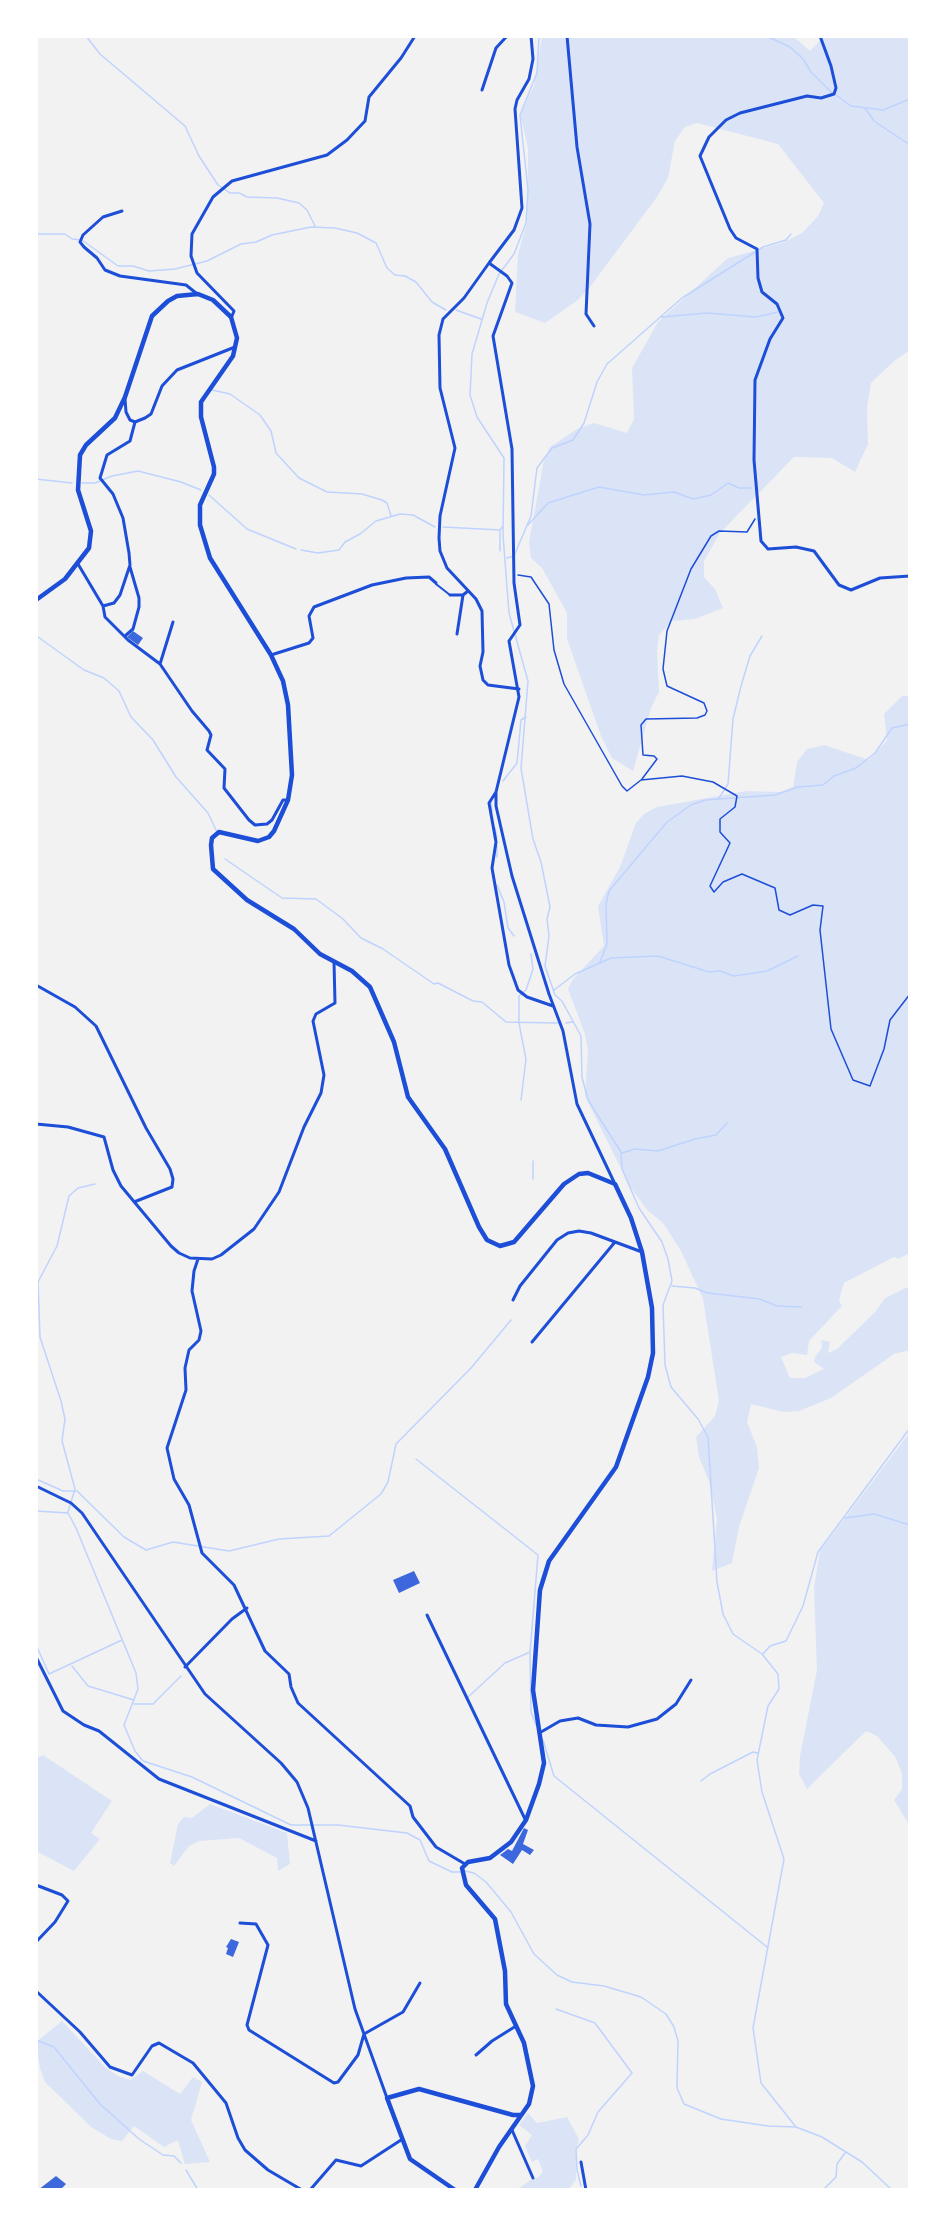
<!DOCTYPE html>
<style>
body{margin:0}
#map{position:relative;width:946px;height:2226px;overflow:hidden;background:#f2f2f2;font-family:Mulish,sans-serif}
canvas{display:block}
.frame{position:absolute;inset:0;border:38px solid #fff;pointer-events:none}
</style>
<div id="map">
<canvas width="946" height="2226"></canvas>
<div class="frame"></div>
</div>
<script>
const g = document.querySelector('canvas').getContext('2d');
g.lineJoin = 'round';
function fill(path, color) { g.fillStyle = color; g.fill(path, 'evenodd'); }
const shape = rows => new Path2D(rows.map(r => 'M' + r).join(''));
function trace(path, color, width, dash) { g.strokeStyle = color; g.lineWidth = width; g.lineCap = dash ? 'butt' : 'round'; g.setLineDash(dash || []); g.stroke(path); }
const green = shape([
 [542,36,793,36,810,51,824,36,910,36,910,350,893,362,871,383,867,407,868,444,855,472,832,458,794,457,720,533,704,561,704,577,715,589,723,608,695,619,672,621,659,635,657,651,659,692,651,708,633,771,612,758,601,736,567,639,567,613,542,568,531,558,529,542,544,460,550,447,577,429,594,423,627,433,634,419,632,368,658,322,728,258,782,243,802,233,818,216,824,203,778,144,697,123,685,127,675,141,668,178,657,197,590,287,578,300,545,323,515,312,518,254,527,222,528,148,520,114,534,86],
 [902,696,910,696,910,1253,898,1259,894,1257,844,1283,839,1300,842,1306,809,1341,807,1355,792,1353,781,1357,790,1378,805,1378,824,1369,814,1362,815,1357,822,1348,821,1340,830,1342,828,1353,837,1349,876,1311,885,1298,910,1286,910,1350,894,1354,831,1398,799,1411,784,1412,751,1404,747,1422,757,1447,759,1468,739,1527,732,1563,712,1571,717,1518,709,1481,699,1457,696,1437,715,1416,719,1401,703,1299,681,1251,663,1223,647,1210,629,1185,585,1096,588,1050,585,1034,568,989,573,979,604,946,598,906,620,867,636,823,644,814,657,807,746,791,780,792,793,787,797,762,807,749,824,745,869,760,887,740,884,714],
 [910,1432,910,1826,894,1800,902,1789,902,1774,896,1758,877,1736,866,1731,807,1789,799,1774,800,1756,817,1670,814,1588,820,1551],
 [36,1755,39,1757,43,1755,112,1801,91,1833,100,1839,74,1871,36,1851],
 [210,1804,287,1833,290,1864,278,1871,277,1858,239,1838,200,1841,189,1846,174,1866,170,1863,178,1824,184,1817,192,1818],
 [62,2021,105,2067,118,2076,130,2080,143,2071,180,2094,193,2077,202,2082,191,2120,210,2162,185,2164,178,2140,164,2147,134,2126,122,2141,111,2139,91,2127,45,2082,40,2068,36,2042],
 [528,2113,537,2123,567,2117,579,2139,576,2151,576,2180,568,2190,517,2190,533,2178,538,2178,543,2171,538,2159,532,2162,525,2146,532,2135,519,2125]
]);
const stream = shape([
 [86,36,100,54,185,126,199,156,218,185,230,193,239,193,247,197,277,198,299,203,307,210,315,226],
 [539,36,537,73,520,115,528,190,526,223,514,254,499,274,487,303,472,354,470,395,477,417,504,458,503,535,509,613,528,681,521,768,533,839,541,862,550,907,547,919,549,936,545,966,555,995,562,1001,581,1036,582,1077,588,1100,621,1152,622,1169,639,1208,662,1242,668,1259,672,1281,663,1305,665,1365,671,1387,698,1419,708,1437,717,1582,723,1614,733,1634,762,1654,778,1674,779,1689,768,1706,757,1760,762,1792,784,1859,753,2028,761,2083,796,2127],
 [766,36,790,47,803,59,811,72,832,93],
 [836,95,851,106,883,110,910,99],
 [865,108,874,121,910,145],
 [36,234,65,234,72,239,82,240,118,266,133,266,149,271,175,269,207,261,241,244,256,242,272,235,311,227,335,228,357,233,376,243,387,268,395,275,405,276,416,282,432,302,446,310],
 [456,310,481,319],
 [661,317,707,313,756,317,778,312],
 [212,390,230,394,260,415,271,431,276,453,299,478,327,492,362,494,382,500,387,503,391,516],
 [36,479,72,483],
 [82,483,95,483,112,476,138,471,181,482,201,490],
 [209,495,247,529,296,549],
 [528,525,548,503,599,487,644,495,674,492,693,499,711,495,728,483,739,488,751,488],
 [443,527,500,530],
 [301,550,318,553,339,550,345,542,360,534,376,521,400,514,413,515,435,527],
 [500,551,500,530,502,527],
 [507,558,514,556,531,516,537,468,552,448,573,440,584,423,597,382,607,364,682,298,763,247,786,240,791,234],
 [38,637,84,670,104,678,119,691,131,717,153,740,176,777,208,813,217,832],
 [503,781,517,763,521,720,526,717],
 [719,798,728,784,733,719,741,686,750,656,762,636],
 [491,802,492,812],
 [495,828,497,838],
 [497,846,497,857],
 [225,859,282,898,316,899,343,919,361,938,383,949,434,984,438,983,473,1001,482,1002,506,1022,558,1023],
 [497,885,504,902,508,928,514,936],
 [600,962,607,944,606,904,609,891,667,822,691,805,705,800,775,795,798,787,823,785,834,776,856,768,875,753,892,728,910,724],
 [554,990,575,974,611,958,658,956,709,972,720,971,734,976,767,971,798,956],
 [566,1023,572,1022],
 [521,1100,526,1059,519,1023,519,996,526,990,533,969,531,954],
 [622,1153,635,1149,658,1151,695,1139,716,1135,727,1123],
 [533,1161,533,1179],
 [672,1286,695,1288,708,1293,760,1299,777,1306,801,1307],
 [416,1459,538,1555,530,1652,531,1712,536,1725],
 [36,1479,63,1491,77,1491,124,1537,146,1550,173,1542,229,1551,279,1539,329,1536,381,1494,388,1482,396,1444,471,1368,511,1320],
 [36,1511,68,1513,76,1528,136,1673,138,1689,124,1725,135,1751,143,1761,192,1777,291,1825,338,1825,407,1833,420,1840,429,1861,452,1872,460,1872],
 [68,1512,75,1489,62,1441,65,1419,61,1401,40,1337,38,1282,57,1246,69,1196,78,1188,95,1184],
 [845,1518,874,1514,910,1525],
 [36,1645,49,1674,122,1640],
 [763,1654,770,1646,786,1641,803,1606,818,1552,910,1428],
 [72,1666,88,1686,134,1700],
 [468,1697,505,1663,530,1652],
 [134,1704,153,1704,181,1676],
 [543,1740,554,1776,767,1947],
 [701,1781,710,1774,753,1752,757,1753],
 [465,1871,474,1873,486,1882,511,1912,534,1954,557,1975,572,1982,604,1986,641,1997,666,2014,674,2027,678,2041,677,2088,684,2104,721,2119,768,2126,796,2127,822,2137,862,2162,892,2190],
 [556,2009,595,2023,632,2073,598,2112,588,2135,576,2149,577,2170,581,2186],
 [36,2040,54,2047,100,2104,139,2139,163,2155,174,2156,181,2163],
 [186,2170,198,2190],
 [823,2190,836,2177,837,2164,845,2153]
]);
const building = shape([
 [133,631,143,638,138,645,127,637],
 [414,1571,420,1583,399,1593,393,1580],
 [524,1828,528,1830,523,1844,534,1850,530,1855,522,1850,513,1864,500,1855,508,1849,512,1851],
 [231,1939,239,1942,233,1957,226,1954,228,1948,226,1947],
 [56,2176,66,2184,60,2190,38,2190]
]);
const path = shape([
 [518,575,531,577,549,604,554,650,564,684,622,786,627,791,641,780,682,776,713,782,737,796,735,807,720,819,720,832,730,843,710,886,714,892,723,882,742,874,775,888,779,910,790,915,813,905,823,906,820,930,831,1029,853,1080,870,1086,884,1049,890,1020,910,994],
 [642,779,657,759,654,756,643,755,641,725,646,719,697,718,705,715,707,711,704,703,667,686,663,669,667,631,691,569,711,536,719,531,747,532,755,519]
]);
const pedestrian = shape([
 [436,584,450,595]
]);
const minor = shape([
 [531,36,533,59,529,79,517,100,515,109,522,208,514,230,489,263,507,276,512,283,493,336,512,449,514,583,520,625,509,641,519,697,496,792,496,806,512,876,549,994,563,1031,577,1104,614,1182],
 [567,36,577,147,590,224,586,314,594,326],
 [820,36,831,66,836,88,834,94,821,98,807,96,740,113,726,120,709,137,700,156,730,229,736,238,757,249,758,278,762,292,777,304,783,318,770,339,755,380,754,460,761,541,768,549,796,547,814,551,839,585,851,590,880,578,910,576],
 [482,90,496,48,507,36],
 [122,211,103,217,83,235,80,242,84,247,97,258,105,270,120,276,186,285,196,293],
 [489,263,464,298,443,319,439,335,440,388,455,448,440,516,439,538,440,551,447,568,476,599,482,611,483,652,480,666,483,680,488,685,519,689],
 [232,316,234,311,197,273,191,256,192,234,213,197,232,181,327,155,347,140,365,121,369,97,401,58,415,36],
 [125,399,126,412,130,420,135,422,145,418,151,414,162,386,177,370,235,347],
 [78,564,103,606,114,603,120,595,130,565,129,553,123,518,113,494,100,478,107,455,130,441,135,422],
 [450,595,463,595,468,591],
 [103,606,105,617,128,640,160,664,192,711,209,731,211,735,207,750,225,769,224,788,249,820,255,825,267,824,272,820,283,800,288,800],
 [457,634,463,595],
 [125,636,133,629,139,607,139,598,130,567],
 [271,655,309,643,313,638,309,616,314,607,372,585,406,578,429,577,436,583],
 [160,664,173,622],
 [496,792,489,803,496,842,492,868,509,965,518,990,527,997,553,1006],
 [36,985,75,1007,96,1026,146,1128,170,1169,173,1179,172,1187,134,1202],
 [36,1124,68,1127,104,1137,113,1170,121,1186,171,1246,179,1253,190,1258,212,1259,221,1255,254,1229,279,1192,304,1127,321,1093,324,1075,313,1021,316,1014,335,1003,334,962],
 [198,1259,194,1271,192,1291,201,1331,199,1340,189,1350,185,1368,186,1390,167,1448,174,1479,189,1505,202,1553,234,1585,265,1651,289,1674,291,1687,298,1703,410,1806,413,1817,436,1847,465,1864],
 [513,1300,520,1286,557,1240,568,1233,579,1231,591,1233,642,1252],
 [532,1342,615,1242],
 [36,1486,71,1503,82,1513,205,1694,281,1763,297,1782,308,1808,355,2009,387,2098],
 [427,1615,525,1819],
 [36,1657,63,1711,84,1725,99,1731,159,1779,316,1841],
 [185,1667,232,1619,247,1608],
 [541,1732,560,1721,578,1718,596,1725,628,1727,657,1719,676,1704,691,1680],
 [36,1885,62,1895,68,1901,55,1922,36,1942],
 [240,1923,256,1924,268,1945,247,2025,249,2030,334,2083,338,2082,358,2055,364,2034,403,2012,420,1983],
 [36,1991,80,2032,110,2067,132,2075,152,2046,159,2043,193,2063,226,2103,238,2138,245,2150,268,2170,302,2190],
 [476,2055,492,2041,516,2026],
 [512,2130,533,2178],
 [581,2162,586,2190],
 [310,2190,336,2160,361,2166,401,2140]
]);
const secondary = shape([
 [36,600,65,579,89,548,91,531,78,490,80,455,86,445,115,418,125,397,152,316,168,301,177,296,198,294,213,300,231,317,237,338,233,356,201,402,201,417,214,467,214,474,200,505,200,525,210,558,271,655,283,681,288,705,292,775,288,800,274,831,269,837,258,841,219,832,212,838,211,845,213,869,247,900,294,929,320,954,352,971,370,987,394,1042,408,1097,445,1149,479,1227,487,1240,500,1246,514,1242,564,1184,579,1174,588,1173,615,1184,631,1218,642,1252,652,1308,653,1353,648,1377,616,1467,549,1561,540,1590,533,1690,544,1763,539,1784,526,1820,511,1842,490,1858,468,1862,462,1868,466,1885,495,1919,505,1971,506,2004,524,2043,533,2086,529,2104,499,2147,475,2190],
 [455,2190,410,2159,387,2098,419,2089,513,2115,521,2115]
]);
fill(green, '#dbe4f7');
trace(stream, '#bfd3fe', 1.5);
fill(building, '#3d67dc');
trace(path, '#1d4ed8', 1.5);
trace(pedestrian, '#1d4ed8', 2);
trace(minor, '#1d4ed8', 3);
trace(secondary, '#1d4ed8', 4.5);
</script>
